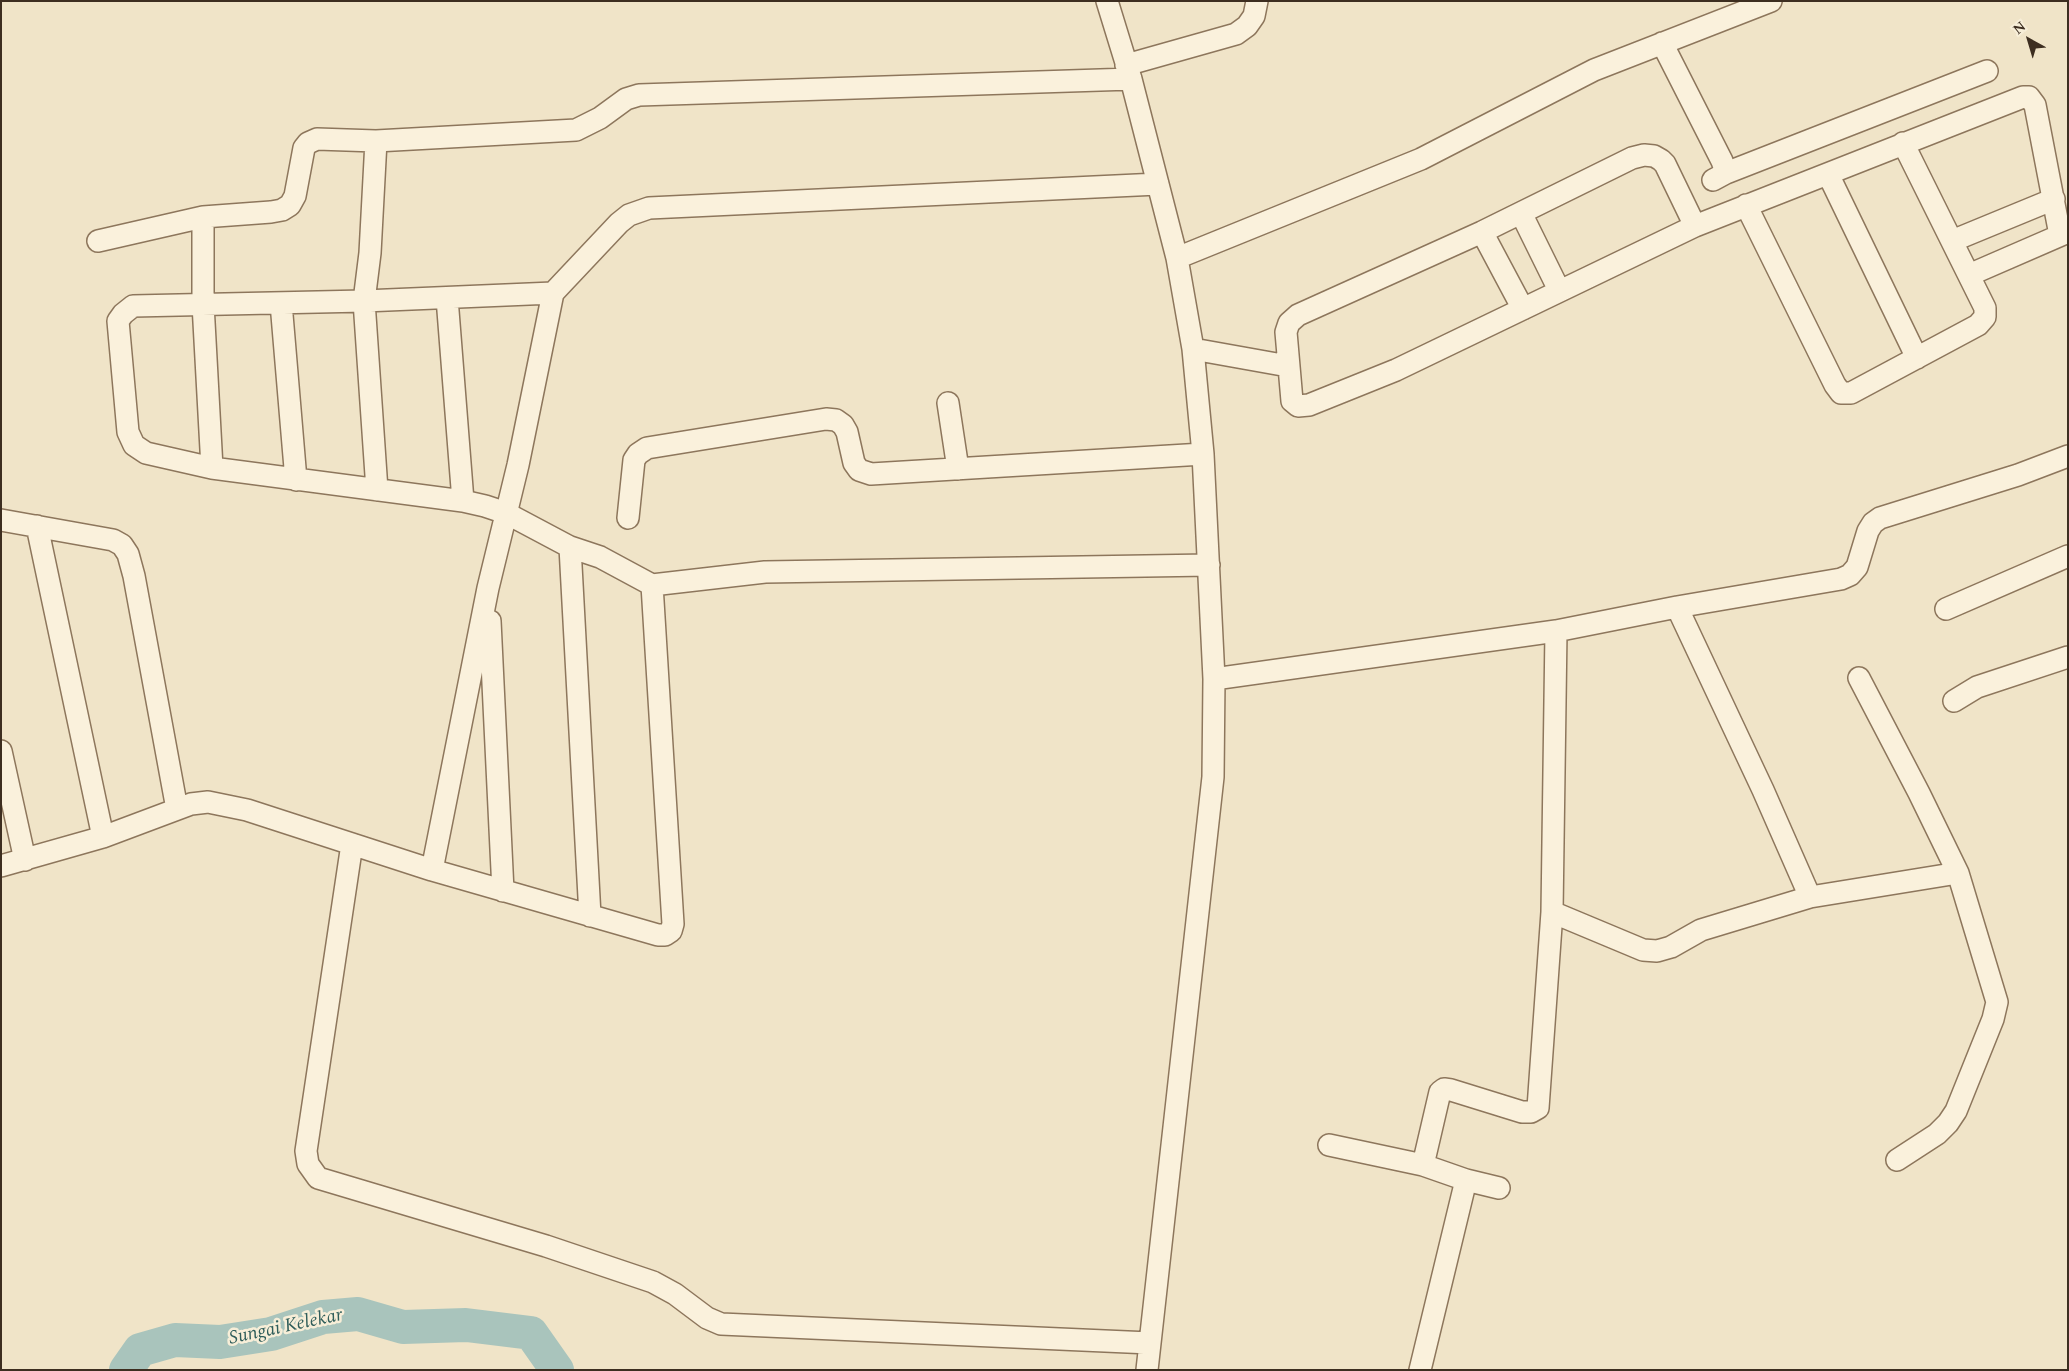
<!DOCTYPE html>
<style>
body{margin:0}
#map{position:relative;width:2069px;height:1371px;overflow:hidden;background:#f0e4c8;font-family:Spectral,serif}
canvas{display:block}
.frame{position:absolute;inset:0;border:2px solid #3d2e20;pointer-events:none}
.north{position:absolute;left:2004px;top:15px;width:50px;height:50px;-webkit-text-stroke:4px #f7eed8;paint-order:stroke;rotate:321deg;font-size:14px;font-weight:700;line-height:20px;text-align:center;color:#3d2e20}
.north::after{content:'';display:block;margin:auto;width:18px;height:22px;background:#3d2e20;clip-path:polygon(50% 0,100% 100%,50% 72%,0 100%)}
</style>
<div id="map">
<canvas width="2069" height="1371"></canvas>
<div class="frame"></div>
<div class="north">N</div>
</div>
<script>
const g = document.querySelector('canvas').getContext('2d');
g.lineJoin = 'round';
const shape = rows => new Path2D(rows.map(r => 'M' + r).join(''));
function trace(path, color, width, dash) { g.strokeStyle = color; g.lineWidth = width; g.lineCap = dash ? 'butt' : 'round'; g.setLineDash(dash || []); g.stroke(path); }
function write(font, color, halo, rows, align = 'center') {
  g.font = font + ' Spectral,serif'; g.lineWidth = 5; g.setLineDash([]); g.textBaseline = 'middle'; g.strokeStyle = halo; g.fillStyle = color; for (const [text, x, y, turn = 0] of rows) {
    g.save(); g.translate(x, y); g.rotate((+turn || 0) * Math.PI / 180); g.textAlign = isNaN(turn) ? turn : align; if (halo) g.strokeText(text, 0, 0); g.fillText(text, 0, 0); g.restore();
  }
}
const river = shape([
 [126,1370,140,1350,175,1340,220,1342,271,1334,323,1317,358,1314,403,1327,466,1325,531,1333,557,1370]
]);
const minor = shape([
 [1107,1,1131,79,1177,258,1193,349,1203,454,1214,679,1213,777,1147,1370],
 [1662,43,1722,161,1726,173,1713,180],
 [1126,65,1236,34,1247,26,1254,16,1257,1],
 [376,141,370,253,364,301,377,490],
 [1726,173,1987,71],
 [1828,174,1917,358],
 [1158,184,649,208,629,215,619,223,553,293,364,301,133,306,123,314,118,321,128,432,134,445,146,453,212,468,463,501,485,506,506,513,570,547,600,557,652,585,765,572,1209,565],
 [1746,205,1835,385,1841,393,1851,393,1978,325,1985,317,1985,308,1903,143],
 [1521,213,1559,290],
 [203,217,203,304,212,468],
 [1695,226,1665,164,1661,160,1654,156,1644,155,1632,158,1482,232,1298,315,1289,323,1286,332,1292,401,1298,406,1309,405,1396,370,1695,226,2023,97,2029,97,2035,105,2060,235],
 [1482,232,1523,309],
 [98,241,203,217,271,212,282,210,290,205,295,196,304,148,308,143,317,139,376,141,576,130,600,118,626,99,639,95,1131,79],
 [1952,241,2054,199],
 [1177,258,1421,159,1594,70,1771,1],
 [1969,275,2068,232],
 [447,298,463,501],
 [281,303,296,480],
 [1193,349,1288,366],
 [948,403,958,469],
 [628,518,634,460,638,454,647,448,826,419,836,420,843,425,847,432,854,463,859,470,871,474,1203,454],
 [1,520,113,540,122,545,128,554,134,576,177,809],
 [37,526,103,837],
 [570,547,590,916],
 [1677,607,1763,790,1810,897],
 [1946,609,2068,556],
 [490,621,503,891],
 [1859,678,1919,793,1958,873,1997,1002,1993,1019,1956,1111,1948,1123,1937,1134,1897,1160],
 [1214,679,1556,631,1677,607,1841,579,1850,575,1857,567,1868,531,1873,523,1880,518,2018,475,2068,456],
 [1954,701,1977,687,2068,657],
 [1,751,25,860],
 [352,844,306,1151,308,1164,318,1178,546,1246,653,1282,675,1294,707,1318,721,1324,1150,1343],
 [1,866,103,837,191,804,208,802,247,810,432,870,658,935,665,935,671,931,673,924,652,585],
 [432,870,488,588,518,465,553,293],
 [1552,912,1643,950,1657,951,1671,947,1701,930,1810,897,1958,873],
 [1329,1145,1423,1165],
 [1466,1180,1499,1188],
 [1420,1370,1466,1180,1423,1165,1440,1092,1444,1089,1451,1090,1522,1112,1531,1112,1538,1108,1552,912,1556,631]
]);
const waterNames = [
 ["Sungai Kelekar",286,1328,-12]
];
trace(river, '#a9c4bc', 34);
trace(minor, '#8d765c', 24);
trace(minor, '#faf1dc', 21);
write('italic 19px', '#2f5d5a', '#f7eed8', waterNames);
</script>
